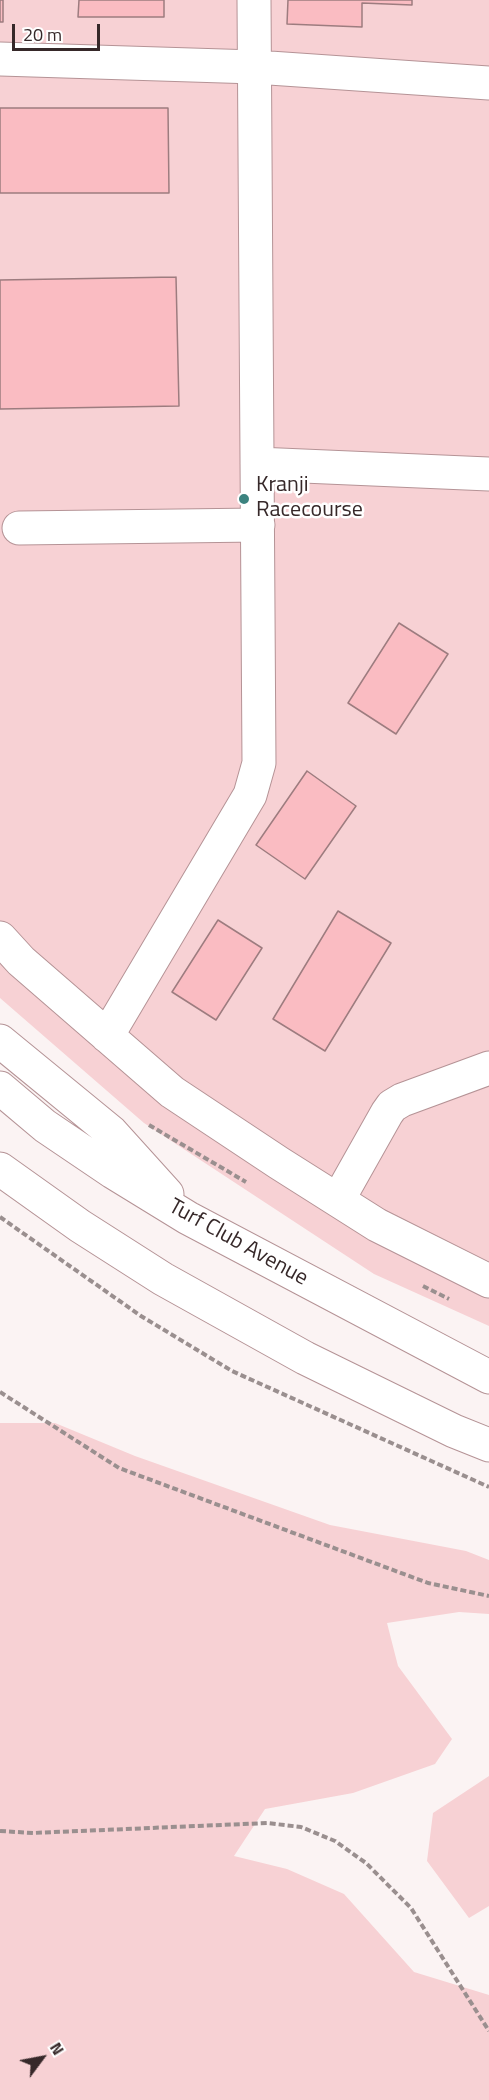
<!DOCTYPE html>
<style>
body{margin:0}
#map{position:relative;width:489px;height:2100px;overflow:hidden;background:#fbf3f3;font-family:"Titillium Web",sans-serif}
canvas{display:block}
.north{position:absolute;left:12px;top:2028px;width:60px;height:60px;-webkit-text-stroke:4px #fff;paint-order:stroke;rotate:58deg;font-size:16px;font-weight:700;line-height:24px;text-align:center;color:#362829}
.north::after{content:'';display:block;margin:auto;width:21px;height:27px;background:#362829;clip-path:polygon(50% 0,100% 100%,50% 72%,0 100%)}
.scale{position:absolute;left:12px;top:24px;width:88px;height:27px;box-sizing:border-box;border:3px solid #362829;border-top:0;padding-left:8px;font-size:18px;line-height:21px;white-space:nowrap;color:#362829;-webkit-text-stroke:4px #fff;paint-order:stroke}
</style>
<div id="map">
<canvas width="489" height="2100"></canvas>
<div class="north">N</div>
<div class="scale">20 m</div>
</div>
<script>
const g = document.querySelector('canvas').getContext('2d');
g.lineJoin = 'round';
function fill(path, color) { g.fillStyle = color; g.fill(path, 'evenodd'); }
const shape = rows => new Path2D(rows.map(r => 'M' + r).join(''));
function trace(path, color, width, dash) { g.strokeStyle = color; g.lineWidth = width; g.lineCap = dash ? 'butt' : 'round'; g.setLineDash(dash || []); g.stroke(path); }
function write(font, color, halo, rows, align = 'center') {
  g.font = font + ' "Titillium Web",sans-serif'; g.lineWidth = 5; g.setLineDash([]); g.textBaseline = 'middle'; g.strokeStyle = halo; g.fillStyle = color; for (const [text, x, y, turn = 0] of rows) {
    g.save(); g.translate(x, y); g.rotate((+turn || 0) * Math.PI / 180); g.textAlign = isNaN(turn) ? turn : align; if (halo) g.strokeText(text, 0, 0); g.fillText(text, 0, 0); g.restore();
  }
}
const green = shape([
 [0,0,489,0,489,1326,374,1274,144,1123,0,998],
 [0,1423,55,1423,135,1456,330,1525,466,1551,489,1560,489,1614,459,1612,387,1623,398,1666,452,1739,435,1764,353,1793,265,1809,234,1856,287,1869,344,1894,414,1972,489,1995,489,2100,0,2100],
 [489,1776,489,1906,469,1918,427,1861,433,1813]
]);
const building = shape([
 [0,0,3,0,3,22,0,22,0,0],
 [79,0,164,0,164,17,78,17,79,0],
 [288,0,412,0,412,5,362,3,362,27,287,24,288,0],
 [0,108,168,108,169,193,0,193,0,108],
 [176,277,179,406,0,409,0,280,176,277],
 [399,623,448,654,396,734,348,703,399,623],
 [307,771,356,806,305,879,256,845,307,771],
 [338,911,391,943,325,1051,273,1019,338,911],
 [218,920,262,948,216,1020,172,992,218,920]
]);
const path = shape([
 [149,1125,246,1182],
 [0,1217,141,1316,232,1371,489,1487],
 [423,1286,449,1299],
 [0,1392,119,1468,428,1583,489,1596],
 [0,1831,33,1833,267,1823,301,1827,335,1841,366,1863,411,1908,489,2031]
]);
const minor = shape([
 [0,59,255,67,489,83],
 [257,464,489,474],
 [19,528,258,525],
 [0,938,21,961,172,1092,279,1163,377,1225,489,1281],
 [107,1036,250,795,259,763,254,0],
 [338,1200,387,1113,392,1106,402,1100,489,1068]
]);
const major = shape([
 [0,1041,111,1132,167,1194],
 [0,1088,45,1126,113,1172,188,1218,489,1377],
 [0,1169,80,1226,163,1279,305,1358,454,1431,489,1445]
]);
const markers = [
 [244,499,6,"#3c837f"]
];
const poiNames = [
 ["Kranji",256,486],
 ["Racecourse",256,511]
];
const streetNames = [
 ["Turf Club Avenue",238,1243,29]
];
fill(green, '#f7d1d4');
fill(building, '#fabcc2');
trace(building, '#9d7c7f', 1.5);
trace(minor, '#b59396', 35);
trace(major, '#b59396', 35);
trace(path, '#9a8f8f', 4, [6, 3]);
trace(minor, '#fff', 33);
trace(major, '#fff', 33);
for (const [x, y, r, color] of markers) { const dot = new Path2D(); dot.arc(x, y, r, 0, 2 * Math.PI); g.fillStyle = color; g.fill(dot); trace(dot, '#fff', 2); }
write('22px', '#362829', '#fff', poiNames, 'left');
write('22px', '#362829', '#fff', streetNames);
</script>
